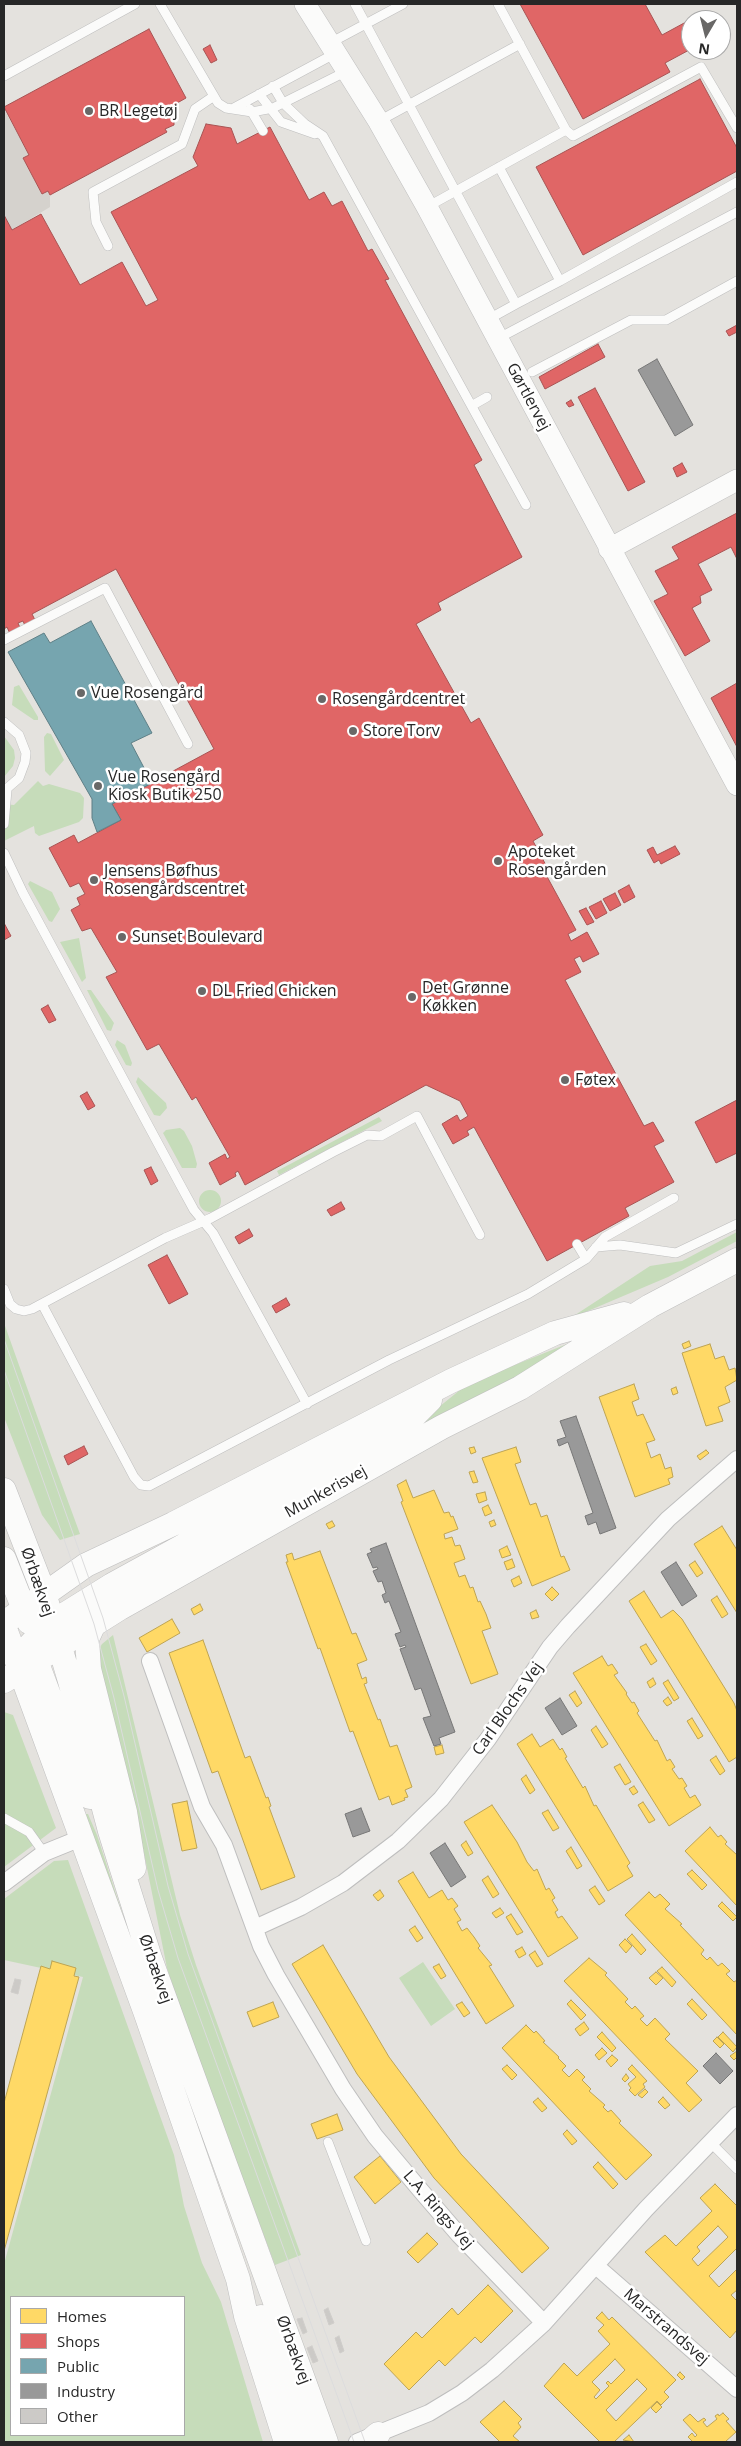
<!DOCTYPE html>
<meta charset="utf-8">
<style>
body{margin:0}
#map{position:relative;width:741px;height:2446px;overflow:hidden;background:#e4e2de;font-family:"Open Sans",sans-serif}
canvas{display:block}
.frame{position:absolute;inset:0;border:5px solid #272727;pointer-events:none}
.legend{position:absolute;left:10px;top:2296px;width:175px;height:140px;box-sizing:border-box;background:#fff;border:1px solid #a9a9a9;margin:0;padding:6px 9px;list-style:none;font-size:15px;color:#272727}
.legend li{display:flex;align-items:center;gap:10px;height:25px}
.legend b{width:25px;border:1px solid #a9a9a9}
.north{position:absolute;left:681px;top:10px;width:50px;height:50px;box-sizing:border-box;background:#fff;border:1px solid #a9a9a9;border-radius:50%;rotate:188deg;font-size:14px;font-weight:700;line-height:20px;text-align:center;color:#272727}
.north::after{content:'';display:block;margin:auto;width:18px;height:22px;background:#696867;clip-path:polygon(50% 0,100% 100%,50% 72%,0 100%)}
</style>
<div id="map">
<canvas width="741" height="2446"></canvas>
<div class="frame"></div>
<ul class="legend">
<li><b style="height:14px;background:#ffd966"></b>Homes</li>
<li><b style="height:14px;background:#e06666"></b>Shops</li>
<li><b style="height:14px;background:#76a5af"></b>Public</li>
<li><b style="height:14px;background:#999"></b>Industry</li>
<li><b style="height:14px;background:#cccac7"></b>Other</li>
</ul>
<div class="north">N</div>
</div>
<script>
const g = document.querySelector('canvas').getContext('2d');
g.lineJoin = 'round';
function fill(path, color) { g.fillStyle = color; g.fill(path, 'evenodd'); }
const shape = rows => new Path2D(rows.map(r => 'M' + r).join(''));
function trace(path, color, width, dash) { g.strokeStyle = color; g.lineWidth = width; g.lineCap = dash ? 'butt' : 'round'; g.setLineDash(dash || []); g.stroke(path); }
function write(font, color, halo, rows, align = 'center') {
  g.font = font + ' "Open Sans",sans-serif'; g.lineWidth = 5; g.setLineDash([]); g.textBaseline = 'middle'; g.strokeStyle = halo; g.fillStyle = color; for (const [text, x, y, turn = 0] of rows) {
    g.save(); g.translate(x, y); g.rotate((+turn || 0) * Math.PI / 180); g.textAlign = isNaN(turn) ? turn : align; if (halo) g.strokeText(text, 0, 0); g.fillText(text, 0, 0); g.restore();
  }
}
const green = shape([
 [19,685,38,717,38,720,34,720,12,705,14,687],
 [47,733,51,734,64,760,50,776,45,771,44,737],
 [4,736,14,750,15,758,13,766,4,777],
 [38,781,43,786,49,784,80,793,84,798,83,818,79,822,39,836,35,833,34,826,4,841,4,804,14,805],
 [30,881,52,892,60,909,52,922,49,921,28,884],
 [79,938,86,978,82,982,60,942],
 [87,990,91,990,114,1023,111,1031,107,1030],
 [117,1040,125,1045,132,1063,131,1066,126,1065,115,1045],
 [138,1077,166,1103,167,1108,160,1116,154,1115,136,1082],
 [379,1117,382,1121,279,1175,277,1171],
 [180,1128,184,1131,192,1146,197,1164,196,1168,182,1168,163,1133,166,1130],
 '199 1201a11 11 0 1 1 22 0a11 11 0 1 1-22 0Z',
 [737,1232,737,1241,668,1277,569,1319,650,1266,682,1261],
 [4,1323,51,1455,80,1534,60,1540,42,1515,4,1417],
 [587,1336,591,1337,398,1440,460,1390,507,1368],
 [113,1635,180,1915,196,1965,301,2255,275,2265,193,2046,167,1968,140,1833,98,1667,98,1651,102,1644],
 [4,1712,13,1715,56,1828,4,1867],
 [85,1814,88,1814,97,1835,144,1981],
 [68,1860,174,2155,184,2206,202,2263,221,2302,263,2442,4,2442,4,2264,83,1977,4,1960,4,1899,54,1861],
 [11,2297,184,2297,184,2435,11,2435],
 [423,1962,455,2009,431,2026,399,1978]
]);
const plaza = shape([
 [4,109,29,155,23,159,42,194,48,191,50,195,50,207,12,230,4,215]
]);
const homes = shape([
 [689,1341,691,1346,684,1349,682,1344,689,1341],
 [710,1344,715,1359,724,1356,729,1370,735,1368,737,1380,725,1387,730,1402,718,1407,723,1421,706,1426,682,1353,710,1344],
 [634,1384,639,1399,632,1402,637,1416,643,1414,655,1440,646,1443,651,1458,660,1454,665,1469,671,1467,673,1477,668,1479,670,1484,635,1497,599,1397,634,1384],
 [676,1387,678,1393,673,1395,671,1389,676,1387],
 [474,1447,476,1452,471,1454,469,1448,474,1447],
 [516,1447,521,1462,515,1464,530,1505,536,1503,541,1517,547,1515,561,1557,564,1556,570,1570,532,1586,482,1458,516,1447],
 [706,1450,709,1453,700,1460,697,1456,706,1450],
 [474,1471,478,1482,473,1483,469,1472,474,1471],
 [406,1480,413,1498,434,1490,444,1513,449,1512,451,1517,453,1516,458,1529,444,1534,445,1539,452,1537,455,1546,460,1545,465,1559,454,1563,459,1577,465,1575,470,1588,473,1587,478,1602,480,1601,486,1614,491,1628,482,1631,498,1674,471,1684,401,1502,403,1501,397,1485,406,1480],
 [485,1492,487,1500,479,1503,476,1494,485,1492],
 [488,1505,492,1513,485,1516,482,1508,488,1505],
 [494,1520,496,1525,491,1527,489,1522,494,1520],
 [332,1521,335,1526,329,1529,326,1524,332,1521],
 [722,1526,737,1550,737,1613,694,1544,722,1526],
 [507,1546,511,1555,502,1558,499,1550,507,1546],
 [320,1551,352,1634,356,1633,367,1660,357,1664,362,1679,366,1677,367,1683,364,1684,378,1720,380,1719,390,1747,397,1745,412,1787,405,1790,408,1797,404,1798,405,1800,392,1805,389,1796,379,1800,353,1731,350,1732,320,1648,318,1649,286,1562,288,1562,286,1555,292,1553,294,1560,320,1551],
 [512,1559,515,1567,507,1570,504,1562,512,1559],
 [695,1561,703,1573,697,1577,689,1565,695,1561],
 [519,1576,522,1583,514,1587,511,1580,519,1576],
 [552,1587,559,1594,552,1601,545,1594,552,1587],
 [644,1591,661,1618,673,1610,682,1619,734,1703,737,1711,737,1757,729,1762,629,1601,644,1591],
 [717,1596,728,1614,722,1618,711,1600,717,1596],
 [200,1604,203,1610,194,1615,191,1609,200,1604],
 [536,1610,539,1617,532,1619,530,1613,536,1610],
 [172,1619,180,1633,147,1652,139,1638,172,1619],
 [203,1640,245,1758,250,1756,266,1798,268,1797,271,1806,269,1807,295,1877,261,1890,218,1771,212,1773,169,1653,203,1640],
 [646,1644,657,1661,651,1665,640,1647,646,1644],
 [602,1656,608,1666,612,1664,618,1673,614,1675,627,1693,626,1694,632,1703,634,1702,639,1711,637,1713,655,1741,657,1740,667,1761,670,1759,675,1767,672,1769,679,1779,682,1778,687,1786,684,1788,690,1798,695,1795,701,1805,669,1826,573,1673,602,1656],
 [653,1678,656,1684,650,1688,647,1682,653,1678],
 [668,1680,679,1698,674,1701,663,1683,668,1680],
 [575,1691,582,1703,577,1707,569,1695,575,1691],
 [668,1697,672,1703,667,1706,663,1701,668,1697],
 [692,1718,703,1736,698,1739,687,1721,692,1718],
 [596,1726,608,1744,602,1748,591,1730,596,1726],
 [532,1734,540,1747,553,1739,560,1750,562,1748,567,1757,565,1758,583,1788,585,1786,594,1806,596,1805,630,1863,627,1866,633,1876,608,1891,517,1744,532,1734],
 [442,1745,444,1753,436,1755,434,1747,442,1745],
 [716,1756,725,1771,720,1775,710,1760,716,1756],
 [620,1764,631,1782,625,1785,614,1767,620,1764],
 [526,1775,535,1790,530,1794,521,1779,526,1775],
 [634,1786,638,1792,633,1795,629,1789,634,1786],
 [187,1801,197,1848,182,1851,172,1804,187,1801],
 [643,1802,655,1820,649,1823,638,1805,643,1802],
 [492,1805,517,1842,527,1862,534,1871,537,1869,546,1890,549,1888,555,1898,552,1900,558,1910,555,1912,558,1918,562,1916,578,1938,548,1957,464,1822,492,1805],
 [548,1810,559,1828,553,1831,542,1813,548,1810],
 [710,1827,718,1837,721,1835,727,1842,725,1844,737,1855,737,1906,685,1851,710,1827],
 [466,1841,473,1853,468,1856,461,1845,466,1841],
 [571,1847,582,1866,577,1869,566,1851,571,1847],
 [692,1870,707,1885,702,1890,687,1874,692,1870],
 [413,1872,429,1898,442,1890,448,1900,452,1898,458,1906,454,1909,461,1920,457,1922,462,1931,467,1928,474,1937,480,1946,478,1948,492,1965,489,1966,514,2006,486,2024,398,1881,413,1872],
 [488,1876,499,1894,493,1898,482,1880,488,1876],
 [595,1886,605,1901,599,1905,589,1890,595,1886],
 [380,1890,384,1896,378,1901,373,1895,380,1890],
 [649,1892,655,1898,660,1894,670,1904,665,1909,682,1924,680,1925,704,1950,701,1954,707,1960,710,1957,718,1966,722,1963,730,1971,726,1974,734,1982,737,1980,737,2035,625,1915,649,1892],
 [722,1902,737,1917,733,1921,718,1906,722,1902],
 [500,1908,504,1913,496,1918,492,1913,500,1908],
 [511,1914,523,1932,517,1935,506,1917,511,1914],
 [415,1926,423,1938,417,1942,409,1930,415,1926],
 [632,1934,646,1950,641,1955,627,1939,632,1934],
 [625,1939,632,1946,626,1953,619,1945,625,1939],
 [323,1945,389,2057,461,2154,549,2248,522,2273,434,2178,357,2074,292,1964,323,1945],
 [522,1947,526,1954,519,1958,515,1951,522,1947],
 [535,1951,543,1964,537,1967,529,1955,535,1951],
 [589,1958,607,1973,605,1975,628,1999,625,2002,632,2009,635,2006,644,2016,640,2019,647,2026,655,2018,670,2034,665,2039,698,2071,686,2083,702,2100,689,2112,564,1981,589,1958],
 [52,1961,76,1968,74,1976,79,1977,4,2251,4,2103,41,1966,50,1969,52,1961],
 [439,1964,446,1976,441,1979,433,1967,439,1964],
 [662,1967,676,1982,672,1987,657,1971,662,1967],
 [656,1972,663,1978,656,1985,649,1978,656,1972],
 [692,1999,707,2015,702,2020,687,2004,692,1999],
 [571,2000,586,2015,581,2020,567,2004,571,2000],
 [273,2002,279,2017,253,2027,247,2012,273,2002],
 [462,2002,470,2013,464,2017,456,2005,462,2002],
 [584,2022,589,2029,580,2036,575,2029,584,2022],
 [526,2025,534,2033,536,2031,545,2041,543,2042,559,2057,558,2058,566,2066,562,2070,569,2077,577,2069,585,2077,582,2080,591,2089,589,2091,605,2105,603,2107,608,2112,611,2110,621,2121,619,2123,652,2155,626,2180,502,2048,526,2025],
 [602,2032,616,2048,612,2052,597,2037,602,2032],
 [723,2032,737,2047,733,2052,718,2037,723,2032],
 [717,2037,724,2044,720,2048,713,2041,717,2037],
 [602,2048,607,2053,599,2060,595,2055,602,2048],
 [737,2051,737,2057,734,2060,730,2056,737,2051],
 [612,2055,618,2060,611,2067,606,2061,612,2055],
 [507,2065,517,2075,512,2080,502,2069,507,2065],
 [632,2065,647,2081,643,2084,645,2087,635,2096,629,2090,631,2088,628,2084,636,2077,628,2069,632,2065],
 [626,2074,629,2078,625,2082,622,2079,626,2074],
 [645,2089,648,2092,642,2098,638,2095,645,2089],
 [663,2097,670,2105,665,2109,658,2102,663,2097],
 [538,2098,547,2108,542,2112,533,2102,538,2098],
 [337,2114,343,2130,317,2139,311,2124,337,2114],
 [567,2130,577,2141,572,2145,563,2134,567,2130],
 [380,2156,401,2182,375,2204,354,2177,380,2156],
 [598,2162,618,2184,613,2189,593,2167,598,2162],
 [715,2184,737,2206,737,2248,709,2276,719,2287,737,2269,737,2290,731,2295,737,2301,737,2330,730,2338,645,2252,665,2235,676,2246,712,2211,700,2198,715,2184],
 [718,2226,728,2237,698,2266,692,2259,700,2251,697,2247,718,2226],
 [427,2233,438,2244,418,2263,407,2252,427,2233],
 [488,2285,513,2311,481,2343,475,2337,445,2366,439,2360,409,2390,384,2364,416,2332,422,2338,452,2308,458,2315,488,2285],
 [602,2312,609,2320,612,2317,676,2380,664,2392,669,2397,661,2405,657,2401,614,2442,600,2442,544,2386,564,2363,577,2376,610,2344,598,2331,604,2325,596,2318,602,2312],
 [615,2359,625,2370,611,2384,608,2381,606,2383,609,2386,596,2399,594,2397,600,2390,592,2382,615,2359],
 [637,2379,647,2389,616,2421,606,2410,637,2379],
 [680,2372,685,2377,682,2380,677,2375,680,2372],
 [504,2401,522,2419,518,2423,521,2427,513,2436,520,2442,500,2442,480,2422,504,2401],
 [657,2402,662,2407,656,2413,651,2408,657,2402],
 [723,2413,729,2419,726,2421,736,2432,725,2442,693,2442,688,2437,692,2433,695,2437,697,2435,683,2420,690,2414,698,2422,704,2418,706,2420,703,2422,707,2427,717,2419,715,2416,718,2414,719,2416,723,2413],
 [629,2435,634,2442,623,2440,629,2435]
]);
const shops = shape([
 [520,4,645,4,662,35,686,22,691,31,691,49,665,63,670,72,583,119,520,4],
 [149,29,186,98,170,107,174,114,174,125,165,129,167,132,50,195,48,191,42,194,23,158,29,155,4,107,149,29],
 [210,45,217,60,211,63,203,49,210,45],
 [700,79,737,148,737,171,583,255,536,167,700,79],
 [206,124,231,128,237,144,270,127,309,200,324,192,332,206,342,201,368,251,372,249,389,279,385,280,482,460,474,465,522,557,438,603,441,610,416,624,471,723,479,718,543,835,533,841,548,869,544,871,576,930,568,934,571,941,587,932,599,954,583,962,580,956,574,959,581,972,565,980,644,1126,653,1122,664,1141,654,1146,674,1182,625,1208,629,1216,547,1261,474,1127,467,1131,469,1135,453,1144,442,1124,457,1115,460,1121,468,1116,460,1101,426,1085,245,1185,238,1171,235,1173,236,1176,220,1185,209,1163,225,1154,227,1159,230,1157,196,1097,192,1100,159,1044,147,1050,106,977,117,972,91,928,82,931,71,910,80,905,77,898,85,894,79,883,70,887,49,848,74,835,78,843,121,820,112,804,214,749,116,569,32,614,36,622,26,628,23,621,18,623,21,630,11,636,7,627,4,629,4,215,12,230,41,214,80,285,122,262,146,306,158,300,111,212,198,166,193,157,206,124],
 [737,325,737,332,729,336,726,331,737,325],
 [598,344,605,357,545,389,539,377,598,344],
 [595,388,645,482,628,491,578,397,595,388],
 [571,400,574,405,569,407,566,403,571,400],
 [682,463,687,472,677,477,673,468,682,463],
 [737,513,737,559,731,547,698,564,712,590,700,596,701,603,692,608,710,641,685,656,654,601,668,594,655,571,679,559,672,547,737,513],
 [737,683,737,747,711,698,737,683],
 [675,846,680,854,661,864,659,860,654,863,647,850,653,847,657,855,675,846],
 [629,885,635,897,624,903,618,891,629,885],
 [615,893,621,905,610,911,603,899,615,893],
 [601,901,607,913,596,919,589,907,601,901],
 [586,908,594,922,587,925,579,911,586,908],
 [4,923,11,936,4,940,4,923],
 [48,1005,56,1020,49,1023,41,1009,48,1005],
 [87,1092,95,1106,88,1110,80,1096,87,1092],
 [737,1100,737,1153,716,1163,695,1122,737,1100],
 [151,1167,158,1181,151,1185,144,1170,151,1167],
 [341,1202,345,1209,331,1216,327,1210,341,1202],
 [249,1229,253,1236,239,1244,235,1237,249,1229],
 [167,1255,188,1294,169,1304,148,1265,167,1255],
 [286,1298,290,1305,276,1313,272,1306,286,1298],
 [84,1446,88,1454,68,1465,64,1456,84,1446]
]);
const public = shape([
 [91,621,152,733,131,743,152,783,112,804,121,820,97,832,92,818,92,799,8,652,44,633,50,643,91,621]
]);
const industry = shape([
 [657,359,693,425,675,436,638,370,657,359],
 [576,1416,616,1528,600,1534,596,1522,588,1525,585,1516,593,1513,568,1442,559,1446,557,1440,566,1437,560,1421,576,1416],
 [386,1543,455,1732,439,1738,441,1744,434,1746,423,1718,431,1716,421,1688,415,1690,400,1649,406,1647,405,1645,400,1647,395,1634,401,1632,389,1601,385,1603,382,1595,386,1593,382,1581,378,1582,373,1571,378,1569,377,1567,373,1568,367,1554,372,1552,370,1549,386,1543],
 [676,1562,697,1596,682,1606,661,1572,676,1562],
 [560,1698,577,1726,562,1735,545,1708,560,1698],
 [361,1808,370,1831,353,1837,345,1814,361,1808],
 [445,1843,466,1877,451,1887,430,1853,445,1843],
 [716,2053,733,2071,720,2084,703,2066,716,2053]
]);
const building = shape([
 [15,1979,21,1980,18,1994,11,1992,15,1979],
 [328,2308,334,2323,329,2325,324,2310,328,2308],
 [302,2318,307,2332,303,2334,297,2319,302,2318],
 [339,2336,344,2351,340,2353,335,2338,339,2336],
 [312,2346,318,2361,313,2363,307,2348,312,2346]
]);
const service = shape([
 [160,4,218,103,226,108,252,112,273,108,347,71],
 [355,4,516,304,487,320],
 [330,43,403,4],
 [4,76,135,4],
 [273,86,283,103,305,124,323,136,526,505],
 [259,94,281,122,315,134],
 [232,109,336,53],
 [250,109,263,131],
 [379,121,520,44],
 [566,130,573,136,701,67,737,128],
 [499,167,560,281,516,304],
 [427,207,566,130,498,4],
 [108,246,96,222,93,192,182,144,195,109,214,96],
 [560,281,737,182],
 [497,339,737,212],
 [532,372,631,320,666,320,737,281],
 [473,405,487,397],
 [4,640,105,588,188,744],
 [4,722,19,735,26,753,25,762,19,778,4,791],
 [4,824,7,790],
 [4,853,23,893,182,1188,194,1210,213,1233,307,1404],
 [577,1244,586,1259],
 [596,1247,620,1245,676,1253,737,1224],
 [4,1289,10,1304,16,1309,24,1311,32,1309,165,1238,211,1218,333,1152,367,1135,381,1136,417,1116,480,1235],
 [42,1304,134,1477,141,1485,149,1486,389,1360,528,1294,586,1259,605,1237,674,1198],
 [4,1818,29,1832,44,1853],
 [328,2142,366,2241],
 [711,2143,737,2169]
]);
const minor = shape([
 [150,1661,202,1807,224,1845,261,1946,276,1975,343,2089,375,2136,422,2192,459,2235,544,2323],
 [4,1883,44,1853,81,1838],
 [255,1928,301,1907,343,1883,398,1841,441,1799,488,1739,550,1647,568,1626,668,1519,737,1459],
 [596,2266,737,2389],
 [357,2442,429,2413,462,2393,492,2370,544,2323,646,2209,737,2115]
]);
const tertiary = shape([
 [305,4,379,122,427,207,737,785],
 [609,549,737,480]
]);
const secondary = shape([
 [4,1490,44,1593,70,1681,110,1831,150,1958,326,2442],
 [4,1559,29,1622],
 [4,1623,86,1565,173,1524,451,1381,555,1333,624,1314],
 [94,1624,87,1639,89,1669,125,1812,134,1868],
 [4,1626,145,2011,238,2279,246,2316,286,2442],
 [31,1647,81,1781,90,1797],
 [20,1670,30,1645,51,1623,112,1585,407,1423,430,1400],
 [4,1681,120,1608,442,1427,520,1388,650,1306,737,1260],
 [261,2317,308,2442],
 [369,2442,378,2434]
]);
const tram = shape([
 [4,1339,103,1618,124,1696,168,1886,188,1954,365,2442],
 [4,1370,94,1624,114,1698,158,1890,178,1958,354,2442]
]);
const markers = [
 [89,111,5,"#696867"],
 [81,693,5,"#696867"],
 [322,699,5,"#696867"],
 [353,731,5,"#696867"],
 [98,786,5,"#696867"],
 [498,861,5,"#696867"],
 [94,880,5,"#696867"],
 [122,937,5,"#696867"],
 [202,991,5,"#696867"],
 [412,997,5,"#696867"],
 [565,1080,5,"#696867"]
];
const poiNames = [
 ["BR Legetøj",99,111],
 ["Vue Rosengård",91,693],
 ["Rosengårdcentret",332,699],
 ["Store Torv",363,731],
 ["Vue Rosengård",108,777],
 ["Kiosk Butik 250",108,795],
 ["Apoteket",508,852],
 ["Rosengården",508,870],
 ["Jensens Bøfhus",104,871],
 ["Rosengårdscentret",104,889],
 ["Sunset Boulevard",132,937],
 ["Det Grønne",422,988],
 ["Køkken",422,1006],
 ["DL Fried Chicken",212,991],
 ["Føtex",575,1080]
];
const streetNames = [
 ["Gørtlervej",528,397,62],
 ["Munkerisvej",326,1492,-29],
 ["Ørbækvej",37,1582,71],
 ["Carl Blochs Vej",508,1709,-55],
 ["Ørbækvej",155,1969,71],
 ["L.A. Rings Vej",438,2210,49],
 ["Marstrandsvej",666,2327,41],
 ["Ørbækvej",293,2350,70]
];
fill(green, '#c6dcba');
fill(plaza, '#d5d2cd');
fill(homes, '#ffd966');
trace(homes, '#bea453', 1);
fill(shops, '#e06666');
trace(shops, '#a85353', 1);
fill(public, '#76a5af');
trace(public, '#5e7f86', 1);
fill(industry, '#999');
trace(industry, '#777', 1);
fill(building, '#cccac7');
trace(building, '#cfcdca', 1);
trace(service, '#bebebe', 10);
trace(minor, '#bebebe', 18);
trace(tertiary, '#bebebe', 22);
trace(secondary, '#bebebe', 25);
trace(service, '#fbfbfa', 9);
trace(minor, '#fbfbfa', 16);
trace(tertiary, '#fbfbfa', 21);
trace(secondary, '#fbfbfa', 24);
trace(tram, '#dcdcdd', 1);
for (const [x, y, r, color] of markers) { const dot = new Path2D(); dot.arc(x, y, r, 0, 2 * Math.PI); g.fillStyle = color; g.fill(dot); trace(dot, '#fff', 2); }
write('16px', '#272727', '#fff', poiNames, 'left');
write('16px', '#272727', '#fff', streetNames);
</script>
